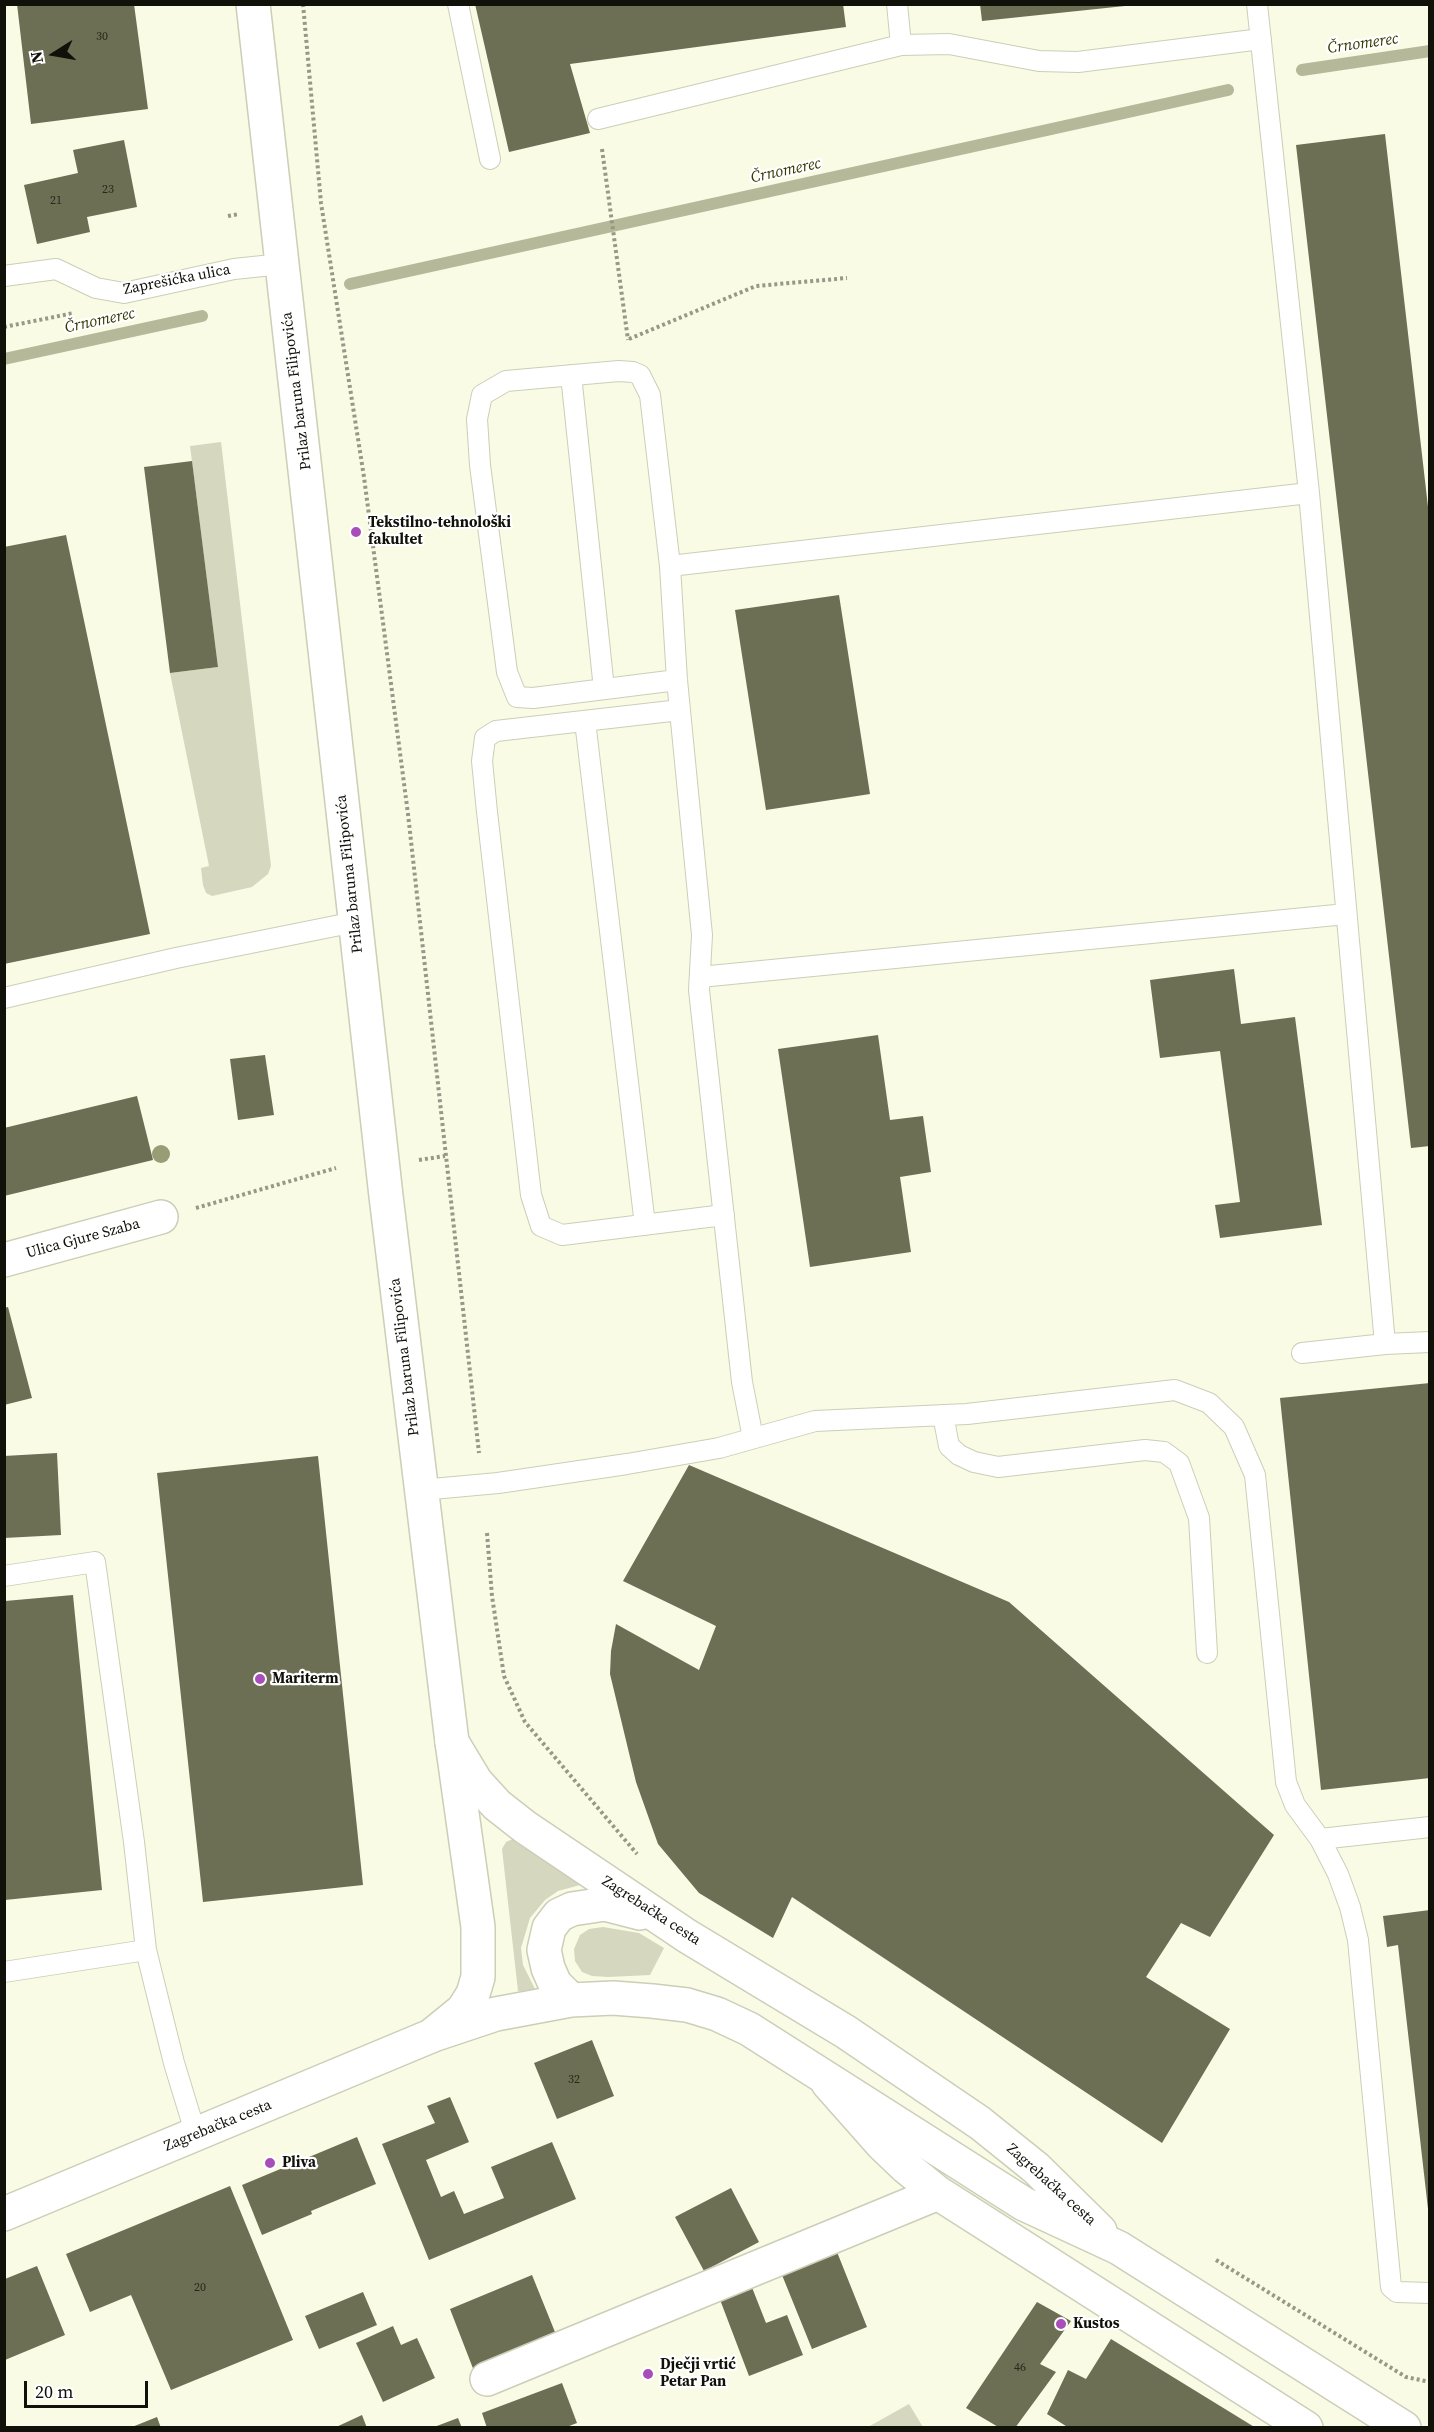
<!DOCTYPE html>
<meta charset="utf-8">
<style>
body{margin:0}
#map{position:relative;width:1434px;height:2432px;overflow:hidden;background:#f9fbe4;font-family:"Source Serif 4",serif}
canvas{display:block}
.frame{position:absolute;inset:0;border:6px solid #101109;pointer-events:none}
.north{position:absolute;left:24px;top:24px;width:60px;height:60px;-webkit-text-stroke:4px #fff;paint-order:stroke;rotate:259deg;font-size:16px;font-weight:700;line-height:24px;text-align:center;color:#101109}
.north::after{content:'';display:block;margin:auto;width:21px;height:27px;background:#101109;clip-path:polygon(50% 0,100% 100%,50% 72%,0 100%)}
.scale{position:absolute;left:24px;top:2381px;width:124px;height:27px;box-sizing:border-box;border:3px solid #101109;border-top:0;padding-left:8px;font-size:18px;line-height:21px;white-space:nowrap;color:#101109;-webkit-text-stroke:4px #fff;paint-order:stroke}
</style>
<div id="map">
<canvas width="1434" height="2432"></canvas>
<div class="frame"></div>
<div class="north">N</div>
<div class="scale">20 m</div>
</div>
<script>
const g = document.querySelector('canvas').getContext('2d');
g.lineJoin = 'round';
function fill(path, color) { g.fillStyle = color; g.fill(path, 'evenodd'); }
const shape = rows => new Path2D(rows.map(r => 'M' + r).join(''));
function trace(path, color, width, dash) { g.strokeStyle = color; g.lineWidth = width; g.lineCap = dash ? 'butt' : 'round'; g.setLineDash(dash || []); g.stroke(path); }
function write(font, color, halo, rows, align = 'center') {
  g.font = font + ' "Source Serif 4",serif'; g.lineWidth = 4.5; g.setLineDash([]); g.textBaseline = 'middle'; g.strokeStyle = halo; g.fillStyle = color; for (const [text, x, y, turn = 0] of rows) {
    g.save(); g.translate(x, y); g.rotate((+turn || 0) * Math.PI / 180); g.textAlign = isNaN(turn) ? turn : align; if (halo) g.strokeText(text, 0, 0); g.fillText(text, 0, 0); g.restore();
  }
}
const green = shape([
 [221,442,271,866,268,874,252,887,212,896,206,893,203,885,201,868,209,866,170,673,218,667,190,446],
 [513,1839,581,1881,580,1885,558,1891,545,1900,530,1918,521,1948,523,1965,535,1989,534,1994,518,1991,502,1849,506,1842],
 [603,1927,639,1933,664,1948,650,1975,608,1977,592,1976,582,1972,575,1961,574,1949,580,1935,589,1929],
 [909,2404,923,2427,868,2427]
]);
const stream = shape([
 [1302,70,1430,51],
 [350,284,1228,90],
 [4,359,202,316]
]);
const building = shape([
 [17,4,134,4,148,109,31,124],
 [475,4,843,4,846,27,570,64,590,133,509,152],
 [980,4,1125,4,1125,6,982,21],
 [1385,134,1430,524,1430,1146,1411,1148,1296,145],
 [124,140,137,207,87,217,90,232,37,244,24,185,78,173,73,150],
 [192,461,218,667,170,673,144,467],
 [66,535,150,934,4,964,4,547],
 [839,595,870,794,766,810,735,610],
 [1234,969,1241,1024,1295,1017,1322,1225,1220,1238,1215,1205,1240,1202,1220,1051,1160,1058,1150,980],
 [878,1035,890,1120,923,1116,931,1172,900,1177,911,1252,810,1267,778,1049],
 [265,1055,274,1115,238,1120,230,1059],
 [137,1096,153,1160,4,1196,4,1128],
 [8,1307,32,1398,4,1405,4,1308],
 [1430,1383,1430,1778,1321,1790,1280,1398],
 [57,1453,61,1535,4,1538,4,1456],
 [318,1456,363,1885,203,1902,157,1473],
 [689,1465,1009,1602,1274,1835,1210,1937,1181,1923,1146,1977,1230,2029,1162,2143,792,1897,773,1938,699,1893,658,1844,636,1782,610,1674,611,1651,616,1624,699,1670,716,1626,623,1581],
 [73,1595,102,1890,5,1900,5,1601],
 [1430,1910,1430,2209,1428,2209,1398,1945,1387,1947,1383,1916],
 [592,2040,614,2096,557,2119,534,2063],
 [450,2097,469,2142,426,2160,441,2197,454,2191,464,2214,504,2198,491,2167,552,2142,576,2199,429,2260,382,2144,435,2123,427,2106],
 [357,2137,376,2184,311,2211,312,2214,262,2235,242,2185],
 [230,2186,293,2340,171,2390,131,2295,90,2312,66,2254],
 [731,2188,759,2242,704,2271,675,2217],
 [837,2252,867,2327,812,2349,782,2275],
 [37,2266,65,2335,5,2360,5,2279],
 [532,2275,557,2337,474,2371,450,2309],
 [751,2285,766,2323,787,2315,803,2355,749,2376,719,2297],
 [363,2292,377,2325,319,2349,305,2316],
 [1037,2302,1071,2321,1040,2364,1056,2372,1015,2428,1000,2428,966,2408],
 [393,2326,401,2345,417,2338,435,2378,383,2402,356,2343],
 [1111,2339,1256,2428,1069,2428,1047,2414,1068,2370,1086,2379],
 [562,2383,577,2423,564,2428,487,2428,482,2413],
 [362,2415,367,2428,334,2428],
 [157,2417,161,2428,132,2428,132,2427],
 [458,2418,462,2428,434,2428,434,2427]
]);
const path = shape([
 [303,4,321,203,364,477,408,814,479,1453],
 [602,149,628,340],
 [228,216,239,214],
 [4,327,74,313],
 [629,339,756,286,847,278],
 [419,1160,445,1156],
 [196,1208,336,1168],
 [487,1533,492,1596,504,1676,525,1722,637,1854],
 [1216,2260,1406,2377,1430,2382]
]);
const service = shape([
 [458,4,490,159],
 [897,4,901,45],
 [1257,4,1309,493,1385,1344],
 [598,119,901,45,949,44,1039,61,1078,62,1261,39],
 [4,276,56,269,96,288,124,293,234,269,282,264],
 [571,375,604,689],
 [670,566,1309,493],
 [677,680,533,698,517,697,507,672,480,465,477,419,482,395,506,381,619,371,633,372,640,375,650,395,670,566,677,680,702,935,699,990,742,1382,753,1438],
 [680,710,496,731,485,738,482,761,487,812,531,1195,541,1226,562,1235,724,1215],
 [585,721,645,1225],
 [700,977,1346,914],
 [4,998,176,958,355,922],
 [1302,1353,1385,1344,1430,1342],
 [943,1415,949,1446,959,1455,974,1462,998,1467,1145,1450,1164,1452,1179,1463,1199,1518,1207,1653],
 [421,1490,498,1483,627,1464,719,1448,815,1421,967,1414,1175,1390,1209,1403,1234,1427,1255,1475,1286,1782,1295,1805,1320,1839,1338,1874,1350,1907,1358,1940,1391,2287,1397,2292,1430,2293],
 [4,1576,95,1562,134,1842,146,1950,174,2063,196,2135],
 [1320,1839,1430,1827],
 [4,1972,146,1950]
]);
const minor = shape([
 [4,1260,161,1217],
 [828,2083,882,2144,906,2167,938,2193,1306,2428],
 [487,2379,938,2193]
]);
const tertiary = shape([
 [452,1742,476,1782,497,1805,525,1827,687,1936,846,2032,980,2123,1036,2168,1100,2231],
 [571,2000,555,1984,548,1968,544,1950,549,1928,559,1915,572,1909,605,1904,640,1913],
 [433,2035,496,2014,571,2000,613,1998,652,2001,687,2005,717,2014,749,2029,1024,2204,1119,2248,1404,2428]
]);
const secondary = shape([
 [4,2214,431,2036,463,2010,473,1994,478,1977,478,1927,452,1742,386,1196,253,4]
]);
const trees = [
 [161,1154]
];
const markers = [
 [356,532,6,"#a84eb9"],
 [260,1679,6,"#a84eb9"],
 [270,2163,6,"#a84eb9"],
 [1061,2324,6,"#a84eb9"],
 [648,2374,6,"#a84eb9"]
];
const numberNames = [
 ["30",102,37],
 ["23",108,190],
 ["21",56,201],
 ["32",574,2080],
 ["20",200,2288],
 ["46",1020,2368]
];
const streetNames = [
 ["Zaprešićka ulica",177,280,-11],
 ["Prilaz baruna Filipovića",297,391,-97],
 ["Prilaz baruna Filipovića",350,874,-96],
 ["Ulica Gjure Szaba",83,1239,-15],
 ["Prilaz baruna Filipovića",405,1357,-97],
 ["Zagrebačka cesta",651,1911,33],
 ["Zagrebačka cesta",218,2126,-22],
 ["Zagrebačka cesta",1051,2185,42]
];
const poiNames = [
 ["Tekstilno-tehnološki",368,523],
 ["fakultet",368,540],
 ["Mariterm",272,1679],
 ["Pliva",282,2163],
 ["Kustos",1073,2324],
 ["Dječji vrtić",660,2365],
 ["Petar Pan",660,2382]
];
const waterNames = [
 ["Črnomerec",1363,44,-8],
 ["Črnomerec",786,171,-12],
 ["Črnomerec",100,321,-12]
];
fill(green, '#d5d7bf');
trace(stream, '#b6b89a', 12);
fill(building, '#6d6f54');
trace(service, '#ccceb8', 22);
trace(minor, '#ccceb8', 36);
trace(tertiary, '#ccceb8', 36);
trace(secondary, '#ccceb8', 36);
trace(path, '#979888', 4, [3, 3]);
trace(service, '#fff', 20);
trace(minor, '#fff', 33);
trace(tertiary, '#fff', 33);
trace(secondary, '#fff', 33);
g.fillStyle = '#9a9c76';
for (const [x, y] of trees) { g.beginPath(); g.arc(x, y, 9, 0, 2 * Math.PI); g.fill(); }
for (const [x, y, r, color] of markers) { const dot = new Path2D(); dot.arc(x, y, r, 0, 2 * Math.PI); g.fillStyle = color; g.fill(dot); trace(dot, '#fff', 2); }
write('12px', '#27281c', null, numberNames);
write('15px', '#101109', '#fff', streetNames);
write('bold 15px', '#101109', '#fff', poiNames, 'left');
write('italic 16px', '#363701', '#fff', waterNames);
</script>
